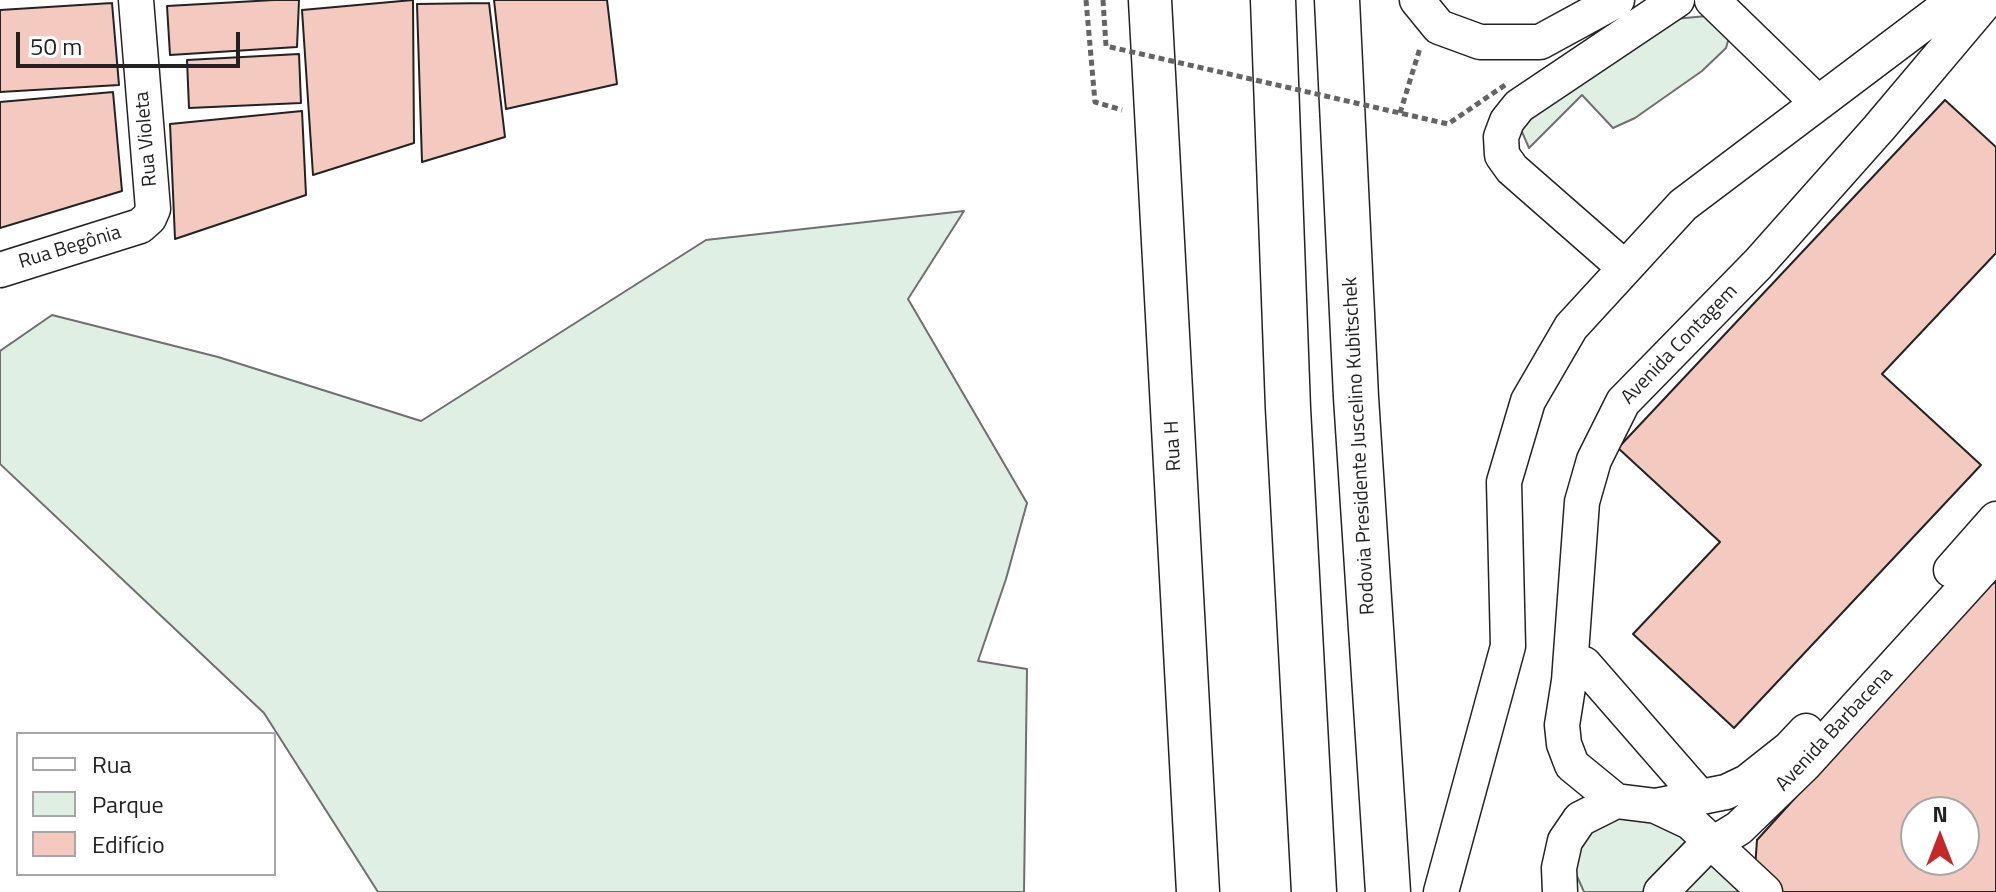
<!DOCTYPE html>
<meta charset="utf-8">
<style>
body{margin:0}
#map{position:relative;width:1996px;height:892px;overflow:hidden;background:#fff;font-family:"Titillium Web",sans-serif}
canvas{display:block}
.legend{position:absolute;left:16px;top:732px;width:260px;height:144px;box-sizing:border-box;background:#fff;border:2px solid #a7a7a7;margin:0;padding:10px 14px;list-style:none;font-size:24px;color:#222}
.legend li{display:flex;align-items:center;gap:16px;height:40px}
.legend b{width:40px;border:2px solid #a7a7a7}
.north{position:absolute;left:1900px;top:796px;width:80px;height:80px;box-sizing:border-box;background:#fff;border:2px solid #a7a7a7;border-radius:50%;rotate:0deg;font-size:22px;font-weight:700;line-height:32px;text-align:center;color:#222}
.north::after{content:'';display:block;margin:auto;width:28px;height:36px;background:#c62828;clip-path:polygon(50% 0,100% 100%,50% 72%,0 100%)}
.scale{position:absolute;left:16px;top:32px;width:224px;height:36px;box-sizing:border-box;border:4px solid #222;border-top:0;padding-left:10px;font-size:24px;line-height:28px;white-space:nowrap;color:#222;-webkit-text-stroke:6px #fff;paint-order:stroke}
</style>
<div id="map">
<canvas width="1996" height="892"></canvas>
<ul class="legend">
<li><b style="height:10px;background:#fff"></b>Rua</li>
<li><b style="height:22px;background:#e0efe3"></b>Parque</li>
<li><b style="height:22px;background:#f3c9c0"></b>Edifício</li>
</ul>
<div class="north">N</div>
<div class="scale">50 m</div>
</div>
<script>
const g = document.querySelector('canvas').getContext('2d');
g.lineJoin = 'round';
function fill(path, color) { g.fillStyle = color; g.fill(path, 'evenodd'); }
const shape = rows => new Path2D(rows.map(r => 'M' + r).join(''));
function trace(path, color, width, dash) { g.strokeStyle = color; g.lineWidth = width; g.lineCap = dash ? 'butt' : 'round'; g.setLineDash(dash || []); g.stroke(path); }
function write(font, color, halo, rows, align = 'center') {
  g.font = font + ' "Titillium Web",sans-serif'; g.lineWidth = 6; g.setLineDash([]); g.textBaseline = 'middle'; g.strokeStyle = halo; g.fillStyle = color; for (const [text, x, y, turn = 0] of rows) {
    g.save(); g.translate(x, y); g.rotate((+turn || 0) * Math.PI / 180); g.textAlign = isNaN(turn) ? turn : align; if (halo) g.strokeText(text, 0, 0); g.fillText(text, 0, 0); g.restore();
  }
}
const green = shape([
 [1718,15,1730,34,1726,48,1702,71,1635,118,1613,128,1582,95,1529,148,1519,125,1674,19,1718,15],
 [964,211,908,299,1027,503,1006,579,978,661,1027,669,1024,892,378,892,264,713,0,464,0,351,52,315,218,357,421,421,706,240,964,211],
 [1626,816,1679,826,1747,892,1584,892,1572,865,1582,828,1626,816]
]);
const building = shape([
 [274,0,299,0,297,47,170,55,167,6,274,0],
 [413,0,414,143,313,175,302,10,413,0],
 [494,0,607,0,617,84,506,109,494,0],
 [112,3,119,85,0,92,0,10,112,3],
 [489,3,505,137,422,162,417,4,489,3],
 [299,54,301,103,189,108,187,60,299,54],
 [113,92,122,191,0,228,0,102,113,92],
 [1945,100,1996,147,1996,253,1882,374,1981,465,1734,728,1633,634,1720,542,1618,448,1945,100],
 [302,111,306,195,175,239,170,124,302,111],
 [1996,582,1996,892,1783,892,1755,868,1757,840,1986,587,1996,582],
 [1916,812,1964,812,1964,860,1916,860,1916,812]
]);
const path = shape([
 [1086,0,1095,102,1122,110],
 [1400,113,1420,48]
]);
const minor = shape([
 [1417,0,1439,27,1480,42,1540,42,1617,0],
 [1712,0,1818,103],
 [1625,268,1512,169,1502,155,1501,137,1507,121,1519,106,1677,0],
 [0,270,140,226,149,218,153,209,136,0],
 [1951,570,1996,519],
 [1584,664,1700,797],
 [1616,801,1572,765,1564,744,1562,725,1569,681,1582,502,1594,460,1623,402,1758,264,1879,128,1987,0],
 [1656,806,1726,792,1747,782,1790,748,1806,731],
 [1441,892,1508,646,1504,482,1528,401,1571,327,1683,205,1955,0],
 [1560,892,1559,868,1565,841,1580,819,1616,801,1656,806,1690,822,1765,892],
 [1661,892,1700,852,1739,828,1804,765,1996,554]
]);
const major = shape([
 [1150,0,1198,892]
]);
const highway = shape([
 [1273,0,1288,408,1314,892],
 [1337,0,1356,397,1388,892]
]);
const pathBridge = shape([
 [1103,0,1106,46,1448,124,1508,83]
]);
const streetNames = [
 ["Rua Violeta",147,139,-95],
 ["Rua Begônia",70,248,-17],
 ["Avenida Contagem",1680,345,-46],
 ["Rua H",1174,446,-93],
 ["Rodovia Presidente Juscelino Kubitschek",1360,446,-93],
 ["Avenida Barbacena",1835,730,-47]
];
fill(green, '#e0efe3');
trace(green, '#6f6f6f', 2);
fill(building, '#f3c9c0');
trace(building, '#222', 2);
trace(minor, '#222', 37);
trace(major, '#222', 45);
trace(highway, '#222', 47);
trace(path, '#646464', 5, [6, 4]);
trace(minor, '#fff', 34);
trace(major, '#fff', 42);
trace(highway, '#fff', 44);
trace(pathBridge, '#646464', 5, [6, 4]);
write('20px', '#222', '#fff', streetNames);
</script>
